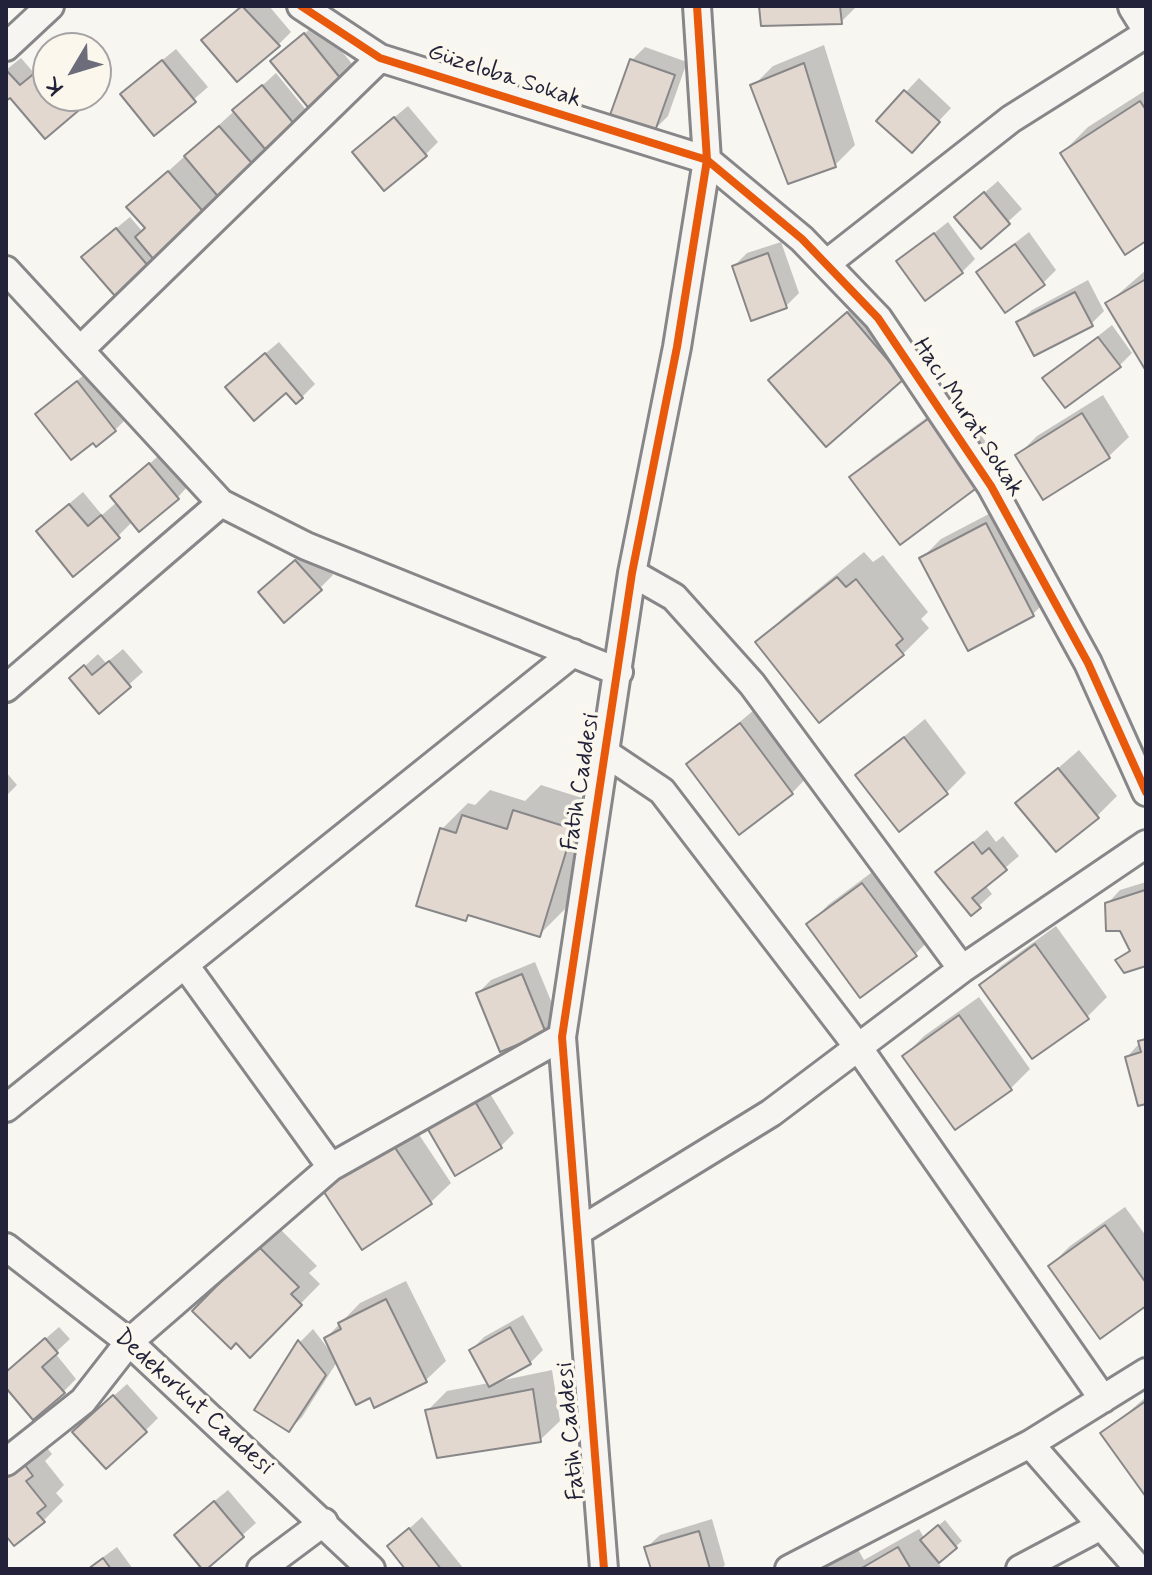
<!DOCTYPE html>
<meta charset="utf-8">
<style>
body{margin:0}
#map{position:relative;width:1152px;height:1575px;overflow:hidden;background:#f8f6f0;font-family:Mynerve,sans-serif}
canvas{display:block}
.frame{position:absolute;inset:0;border:8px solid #22223b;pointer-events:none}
.north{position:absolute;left:32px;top:32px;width:80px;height:80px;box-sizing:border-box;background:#fbf7ec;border:2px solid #a4a2a5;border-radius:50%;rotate:232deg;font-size:22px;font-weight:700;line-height:32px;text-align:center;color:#22223b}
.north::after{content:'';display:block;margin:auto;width:28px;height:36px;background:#6d6c7a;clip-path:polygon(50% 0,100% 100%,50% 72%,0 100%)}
</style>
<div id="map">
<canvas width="1152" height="1575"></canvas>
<div class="frame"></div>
<div class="north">K</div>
</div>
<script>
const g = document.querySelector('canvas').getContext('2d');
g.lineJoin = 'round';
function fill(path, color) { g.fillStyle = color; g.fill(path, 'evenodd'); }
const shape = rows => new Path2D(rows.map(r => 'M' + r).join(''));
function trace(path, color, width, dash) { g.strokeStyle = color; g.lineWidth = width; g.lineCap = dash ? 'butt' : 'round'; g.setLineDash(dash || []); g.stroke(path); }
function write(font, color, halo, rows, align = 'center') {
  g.font = font + ' Mynerve,sans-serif'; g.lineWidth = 7; g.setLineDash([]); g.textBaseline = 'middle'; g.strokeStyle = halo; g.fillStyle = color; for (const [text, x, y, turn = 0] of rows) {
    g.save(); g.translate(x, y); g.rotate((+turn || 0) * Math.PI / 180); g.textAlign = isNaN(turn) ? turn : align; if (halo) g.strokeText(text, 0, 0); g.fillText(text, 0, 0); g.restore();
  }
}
const shadow = shape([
 [242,6,269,6,291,32,278,45,217,27],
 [761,6,857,6,841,22],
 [318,22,357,70,344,82,273,61],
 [824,45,855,145,835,165,753,86,773,66],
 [645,47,687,62,668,116,655,129,632,60],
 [176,49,208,87,154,134,135,82],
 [21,58,34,73,48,62,48,96,90,97,77,110,10,95,6,98,6,70],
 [276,73,306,110,263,149,268,155,147,266,97,244,130,217,143,232,147,228,129,207],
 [919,78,951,108,924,137,879,121],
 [1146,90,1146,239,1062,153,1088,127],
 [408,106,438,142,425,155,368,139],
 [998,181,1022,209,981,246,970,205],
 [948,222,975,259,962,272,899,261],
 [1029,232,1056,270,1043,283,978,272],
 [781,242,799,293,786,306,734,266,747,253],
 [1146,270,1146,367,1108,303],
 [1088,280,1104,311,1091,324,1018,323,1032,310],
 [867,294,923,358,903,377,791,361],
 [1112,325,1132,353,1119,366,1045,378],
 [279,342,315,384,302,397,241,374],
 [91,369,128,417,115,430,37,414],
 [1103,395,1129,437,1109,456,1044,497,1017,456,1037,436],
 [953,398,1001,462,981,482,852,478,872,458],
 [163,452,190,484,178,497,133,521,118,536,51,519,83,492,102,515,117,502,126,484],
 [1006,505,1053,594,1033,614,969,648,921,559,941,539],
 [309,548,333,575,320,588,273,580],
 [864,552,873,562,883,555,928,612,921,619,929,628,903,654,758,642,784,617],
 [123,649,143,672,99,711,72,678,98,654,106,663],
 [760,705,811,773,792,793,688,765],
 [925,719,966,773,946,793,858,775],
 [1079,750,1117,796,1097,816,1018,803],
 [6,772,17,785,6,796],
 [541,785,598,803,565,909,539,935,471,914,465,919,442,829,468,803,475,805,490,790,525,801],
 [987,830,996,842,1003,836,1019,856,985,885,992,894,971,913,951,860],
 [883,864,935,935,915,954,809,925,828,905],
 [1146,882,1146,964,1125,971,1118,961,1131,948,1107,904,1120,890],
 [1056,926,1107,997,1087,1017,981,985,1001,966],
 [535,962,558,1018,545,1031,478,993,491,980],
 [979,997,1030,1069,1011,1088,956,1128,904,1056,924,1036],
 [1146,1036,1146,1102,1127,1057],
 [486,1087,514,1133,501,1146,456,1173,428,1126],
 [412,1124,451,1183,431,1202,362,1248,324,1190,344,1170],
 [1125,1207,1146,1236,1146,1303,1050,1266,1070,1246],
 [278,1227,317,1266,309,1273,320,1284,250,1355,195,1311],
 [406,1281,446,1361,426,1380,371,1396,337,1362,302,1417,289,1430,257,1409,300,1342,313,1329,330,1351,326,1338,360,1303],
 [523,1315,543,1350,530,1363,499,1381,552,1370,560,1421,540,1440,427,1411,447,1391,489,1383,471,1350,484,1337],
 [59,1327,70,1339,55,1353,76,1379,63,1392,6,1385,6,1373],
 [127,1384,158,1418,145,1431,88,1419],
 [1146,1397,1146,1494,1103,1434],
 [40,1439,52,1454,45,1461,64,1485,56,1493,63,1501,43,1521,6,1533,6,1465],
 [228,1490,256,1523,204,1569,189,1522],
 [422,1517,464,1569,408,1569,390,1546],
 [712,1519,725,1565,721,1569,653,1569,646,1548,660,1535],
 [945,1520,962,1541,938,1562,942,1569,825,1569,856,1546,864,1560,919,1529,924,1538],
 [117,1547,133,1569,87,1569]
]);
const building = shape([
 [242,6,280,46,237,82,201,40,242,6],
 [759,6,840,6,842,24,761,26,759,6],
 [304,33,345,84,312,112,270,61,304,33],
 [630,59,675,75,655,131,610,115,630,59],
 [162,60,196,102,154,136,120,94,162,60],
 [804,63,836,167,788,184,750,85,804,63],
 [42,67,48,75,48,96,66,96,78,111,45,139,10,98,6,101,6,70,20,85,42,67],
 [262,85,295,125,265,149,232,110,262,85],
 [904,90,940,122,912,153,876,121,904,90],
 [1140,101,1146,110,1146,241,1125,255,1060,153,1140,101],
 [394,117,427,156,384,191,352,152,394,117],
 [219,126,257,169,221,200,184,156,219,126],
 [168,171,207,216,155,261,135,237,145,228,126,207,168,171],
 [984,192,1010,224,981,249,954,217,984,192],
 [116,228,149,267,115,296,81,257,116,228],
 [934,233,963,273,925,301,896,261,934,233],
 [1015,244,1045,285,1005,313,976,272,1015,244],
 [768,253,787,308,751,321,732,266,768,253],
 [1146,279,1146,371,1105,303,1146,279],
 [1075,292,1093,326,1034,356,1016,322,1075,292],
 [847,312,904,379,826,447,768,380,847,312],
 [1098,337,1121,367,1065,408,1042,378,1098,337],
 [265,353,303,398,296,404,286,393,254,421,225,387,265,353],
 [77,381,116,431,96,447,93,443,71,460,35,414,77,381],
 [1082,413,1110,458,1043,500,1015,455,1082,413],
 [932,416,982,484,900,545,849,477,932,416],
 [149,463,179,499,139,532,110,496,149,463],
 [69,504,88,526,101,515,120,538,73,577,36,531,69,504],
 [986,523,1034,616,968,651,919,558,986,523],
 [295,560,322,590,284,623,258,592,295,560],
 [837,577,846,587,856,579,903,639,896,645,904,655,819,723,755,642,837,577],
 [109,661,131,687,99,714,69,678,84,665,92,675,109,661],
 [740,723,793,794,739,835,686,764,740,723],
 [904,737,948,794,899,832,855,775,904,737],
 [1058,768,1099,818,1056,852,1015,803,1058,768],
 [513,810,573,829,540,937,468,915,466,921,416,906,440,828,456,833,462,815,507,829,513,810],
 [973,842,982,854,989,848,1007,870,972,898,981,908,971,916,935,872,973,842],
 [862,883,917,956,860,998,806,924,862,883],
 [1145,890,1146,966,1124,973,1115,960,1130,951,1120,931,1106,931,1105,903,1145,890],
 [1035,944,1089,1019,1032,1059,979,985,1035,944],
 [522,974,546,1033,500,1052,476,993,522,974],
 [959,1015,1012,1090,955,1130,902,1056,959,1015],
 [1146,1039,1146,1104,1138,1106,1125,1057,1141,1052,1138,1041,1146,1039],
 [473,1098,502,1148,455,1176,426,1126,473,1098],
 [392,1143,432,1204,362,1250,322,1189,392,1143],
 [1105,1225,1146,1283,1146,1306,1100,1339,1048,1266,1105,1225],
 [257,1245,299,1287,291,1294,302,1305,250,1358,236,1343,231,1349,192,1311,257,1245],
 [386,1299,427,1382,374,1408,370,1398,356,1405,324,1338,341,1329,338,1323,386,1299],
 [510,1327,531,1364,489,1387,469,1350,510,1327],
 [45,1338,58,1353,42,1367,65,1393,33,1420,6,1388,6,1372,45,1338],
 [298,1340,326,1375,289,1432,254,1410,298,1340],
 [533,1389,541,1442,437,1458,425,1410,533,1389],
 [113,1395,147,1432,106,1469,72,1432,113,1395],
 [1146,1401,1146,1497,1100,1433,1146,1401],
 [19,1457,33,1476,26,1481,46,1506,37,1513,45,1522,14,1546,6,1536,6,1467,19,1457],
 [214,1501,244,1537,207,1569,202,1569,174,1535,214,1501],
 [938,1525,957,1548,939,1563,920,1540,938,1525],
 [409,1528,441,1569,405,1569,387,1546,409,1528],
 [699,1531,710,1569,651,1569,644,1547,699,1531],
 [898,1547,911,1569,860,1569,898,1547],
 [103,1558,111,1569,88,1569,103,1558]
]);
const minor = shape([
 [301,6,380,58,707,160,802,239,878,318,991,486,1088,663,1146,792],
 [6,47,50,6],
 [826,264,1011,119,1146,34],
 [6,270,221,503,306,546,619,672],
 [80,350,380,58],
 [632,573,674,597,752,684,962,969],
 [6,688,221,503],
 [607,754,662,791,858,1047,1103,1399],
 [185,965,331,1167],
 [6,1108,573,653],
 [579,1231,771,1113,962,969,1146,844],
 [6,1247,129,1342,371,1569],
 [1030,1444,1139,1569],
 [6,1462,83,1401,129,1342,331,1167,562,1037],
 [261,1569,324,1522],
 [604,1569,562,1037,632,573,677,347,707,160,697,6],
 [789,1569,1030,1444,1146,1372],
 [1020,1569,1101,1526]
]);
const major = shape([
 [1136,6,1146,22]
]);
const cycleway = shape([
 [301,6,380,58,707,160,802,239,878,318,991,486,1088,663,1146,792],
 [604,1569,562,1037,632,573,677,347,707,160,697,6]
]);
const streetNames = [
 ["Güzeloba Sokak",504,77,18],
 ["Hacı Murat Sokak",967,418,57],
 ["Fatih Caddesi",582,782,-81],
 ["Dedekorkut Caddesi",193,1403,42],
 ["Fatih Caddesi",572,1431,-95]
];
fill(shadow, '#0003');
fill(building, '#e3d8d0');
trace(building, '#878688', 2);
trace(minor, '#878688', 32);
trace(major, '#878688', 40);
trace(minor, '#f6f5f1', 26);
trace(major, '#f6f5f1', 34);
trace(cycleway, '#e8590c', 8);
write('24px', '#22223b', '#fbf7ec', streetNames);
</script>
